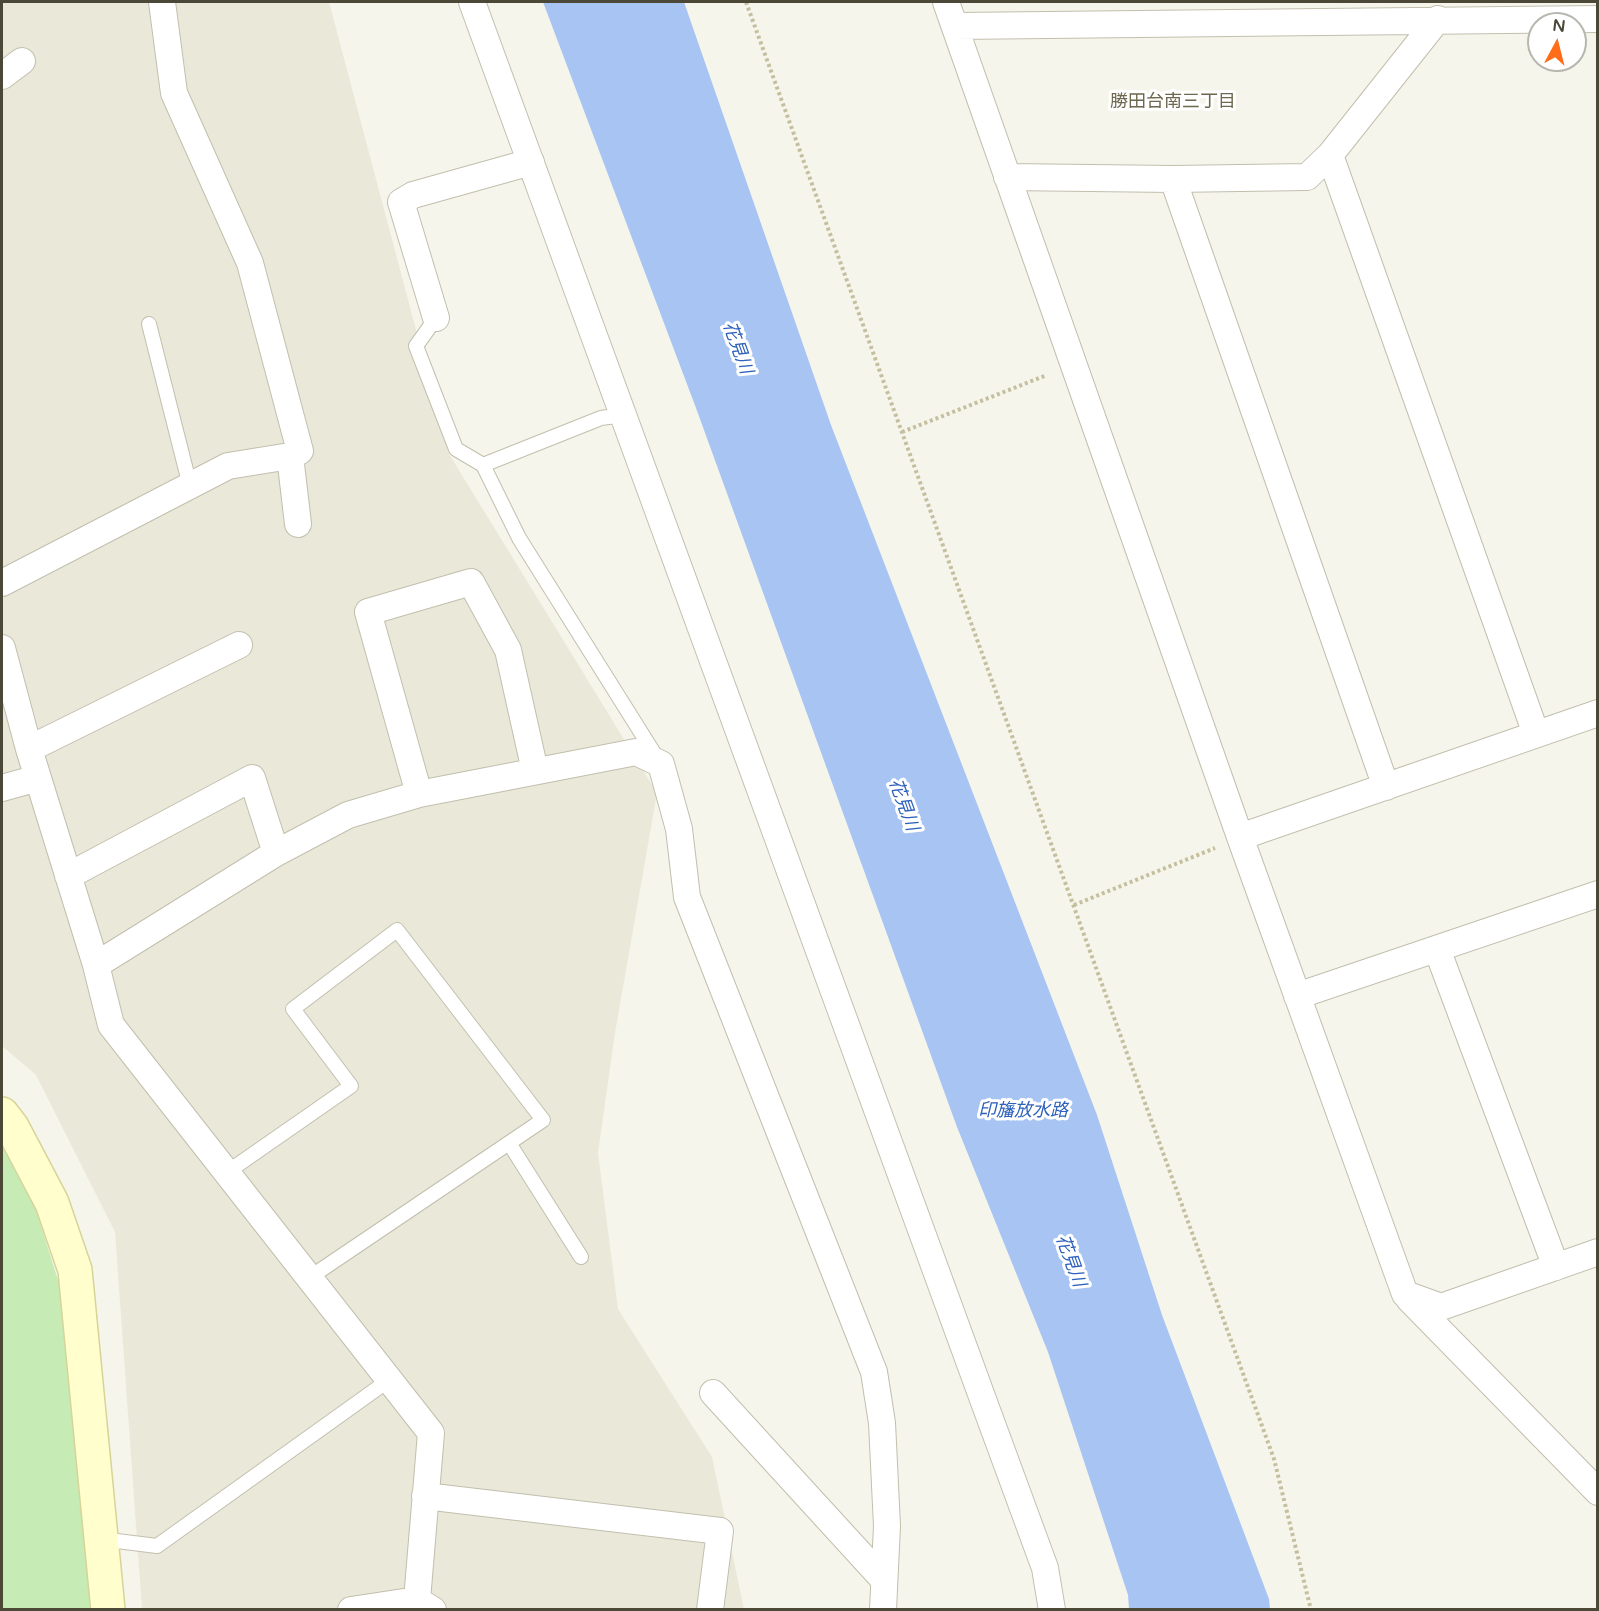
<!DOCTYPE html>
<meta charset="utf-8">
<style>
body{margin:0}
#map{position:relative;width:1599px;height:1611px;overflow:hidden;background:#f6f5eb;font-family:"Varela Round",sans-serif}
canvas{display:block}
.frame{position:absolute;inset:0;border:3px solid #4b4838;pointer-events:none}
.north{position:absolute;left:1527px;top:12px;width:60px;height:60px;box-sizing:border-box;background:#fff;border:2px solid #b7b6af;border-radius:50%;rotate:7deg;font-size:16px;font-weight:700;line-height:24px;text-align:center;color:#4b4838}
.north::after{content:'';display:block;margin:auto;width:21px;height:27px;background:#ff6d19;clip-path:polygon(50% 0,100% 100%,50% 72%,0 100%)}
</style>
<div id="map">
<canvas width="1599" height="1611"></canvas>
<div class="frame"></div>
<div class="north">N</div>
</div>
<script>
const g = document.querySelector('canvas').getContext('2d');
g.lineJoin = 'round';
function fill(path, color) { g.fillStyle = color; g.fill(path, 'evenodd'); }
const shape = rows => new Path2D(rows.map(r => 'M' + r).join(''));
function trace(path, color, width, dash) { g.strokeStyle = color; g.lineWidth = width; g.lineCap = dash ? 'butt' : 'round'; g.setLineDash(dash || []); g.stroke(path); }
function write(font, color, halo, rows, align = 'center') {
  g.font = font + ' "Varela Round","Noto Sans JP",sans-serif'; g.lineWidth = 6; g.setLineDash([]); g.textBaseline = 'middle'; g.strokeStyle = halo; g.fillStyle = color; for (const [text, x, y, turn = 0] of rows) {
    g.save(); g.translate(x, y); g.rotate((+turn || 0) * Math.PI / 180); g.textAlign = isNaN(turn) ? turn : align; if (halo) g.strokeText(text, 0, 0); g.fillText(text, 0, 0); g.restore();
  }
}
const residential = shape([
 [2,2,329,2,449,454,657,793,615,1033,598,1153,618,1309,712,1457,744,1609,142,1609,115,1232,36,1075,2,1046]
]);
const green = shape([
 [2,1144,36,1210,63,1296,69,1331,91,1609,2,1609]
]);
const water = shape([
 [543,2,684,2,831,425,1097,1115,1162,1315,1269,1599,1270,1609,1129,1609,1128,1595,1048,1352,957,1127,696,408]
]);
const path = shape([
 [746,2,1274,1459,1311,1610],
 [1596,57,1598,57],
 [902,432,1047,375],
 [1074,905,1215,848]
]);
const lane = shape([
 [436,318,416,346,456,449,483,465,519,538,657,758],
 [149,324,190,486],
 [483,465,601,418,623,415],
 [509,1143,581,1257],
 [226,1173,351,1086,293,1009,397,930,543,1120,309,1278],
 [101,1539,157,1546,389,1380]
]);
const street = shape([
 [472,2,988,1413,1045,1568,1052,1610],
 [946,2,1240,837,1405,1294,1441,1307,1598,1252],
 [1438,19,1330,155,1536,734],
 [955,26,1598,19],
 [2,76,22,61],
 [1007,177,1173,179,1307,177,1330,155],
 [1173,179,1386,787],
 [436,318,401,202,413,195,531,162],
 [290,456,298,524],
 [2,583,228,466,290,456,300,451,250,263,174,93,162,2],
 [2,648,29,749,96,965,111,1025,431,1433,417,1600],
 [29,749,239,645],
 [2,788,38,778],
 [419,794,368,612,471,582,508,650,535,771],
 [1240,837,1598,713],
 [68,876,252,778,276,853],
 [1437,949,1556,1267],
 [96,965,276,853,348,815,419,794,636,752,661,764,679,829,687,897,874,1372,882,1423,887,1526,883,1610],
 [1297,996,1598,894],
 [1409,1299,1598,1492],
 [713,1393,884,1580],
 [425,1496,720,1531,710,1610],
 [351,1610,417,1600,433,1610]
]);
const secondary = shape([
 [2,1114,12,1127,52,1203,75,1270,108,1610]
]);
const neighbourhoodNames = [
 ["勝田台南三丁目",1173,102]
];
const waterNames = [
 ["花見川",737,348,70],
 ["花見川",903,805,70],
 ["印旛放水路",1023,1111],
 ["花見川",1070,1261,70]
];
fill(residential, '#eae8d9');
fill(green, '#c6ebb4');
fill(water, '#a7c4f3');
trace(lane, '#c2bfad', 16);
trace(street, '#c2bfad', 28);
trace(secondary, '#d7d49a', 36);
trace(path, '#c4bf9e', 4, [3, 3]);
trace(lane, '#fff', 14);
trace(street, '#fff', 26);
trace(secondary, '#fffecc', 33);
write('18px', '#6e684f', '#fff', neighbourhoodNames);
write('italic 18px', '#2d61bc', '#fff', waterNames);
</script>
